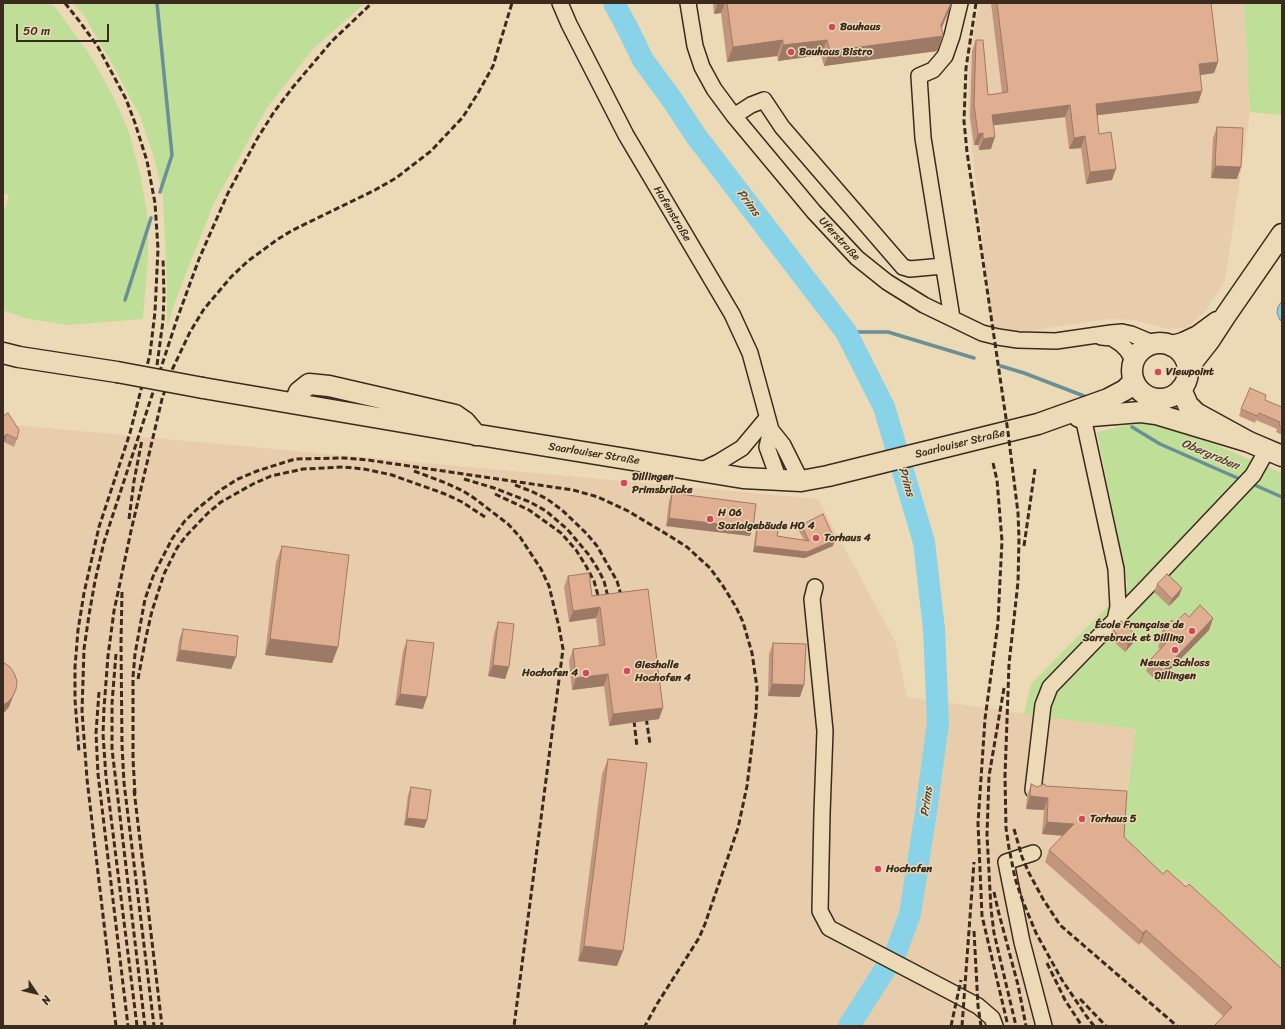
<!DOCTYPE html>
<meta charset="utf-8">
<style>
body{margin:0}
#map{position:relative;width:1285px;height:1029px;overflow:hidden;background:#ecdab7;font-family:Sriracha,sans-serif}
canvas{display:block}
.frame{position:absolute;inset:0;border:4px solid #3b2a1e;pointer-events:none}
.north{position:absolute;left:16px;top:973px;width:40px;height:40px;-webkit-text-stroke:3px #ecdab7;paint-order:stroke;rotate:125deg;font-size:11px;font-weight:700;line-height:16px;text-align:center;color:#3b2a1e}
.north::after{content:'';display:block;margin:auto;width:14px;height:18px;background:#3b2a1e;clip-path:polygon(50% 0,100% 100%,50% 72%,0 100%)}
.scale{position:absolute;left:16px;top:24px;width:93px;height:18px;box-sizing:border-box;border:2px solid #3b2a1e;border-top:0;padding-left:5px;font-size:12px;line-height:14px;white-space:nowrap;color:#3b2a1e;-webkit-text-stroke:3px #ecdab7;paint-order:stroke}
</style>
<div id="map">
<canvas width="1285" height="1029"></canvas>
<div class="frame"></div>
<div class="north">N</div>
<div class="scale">50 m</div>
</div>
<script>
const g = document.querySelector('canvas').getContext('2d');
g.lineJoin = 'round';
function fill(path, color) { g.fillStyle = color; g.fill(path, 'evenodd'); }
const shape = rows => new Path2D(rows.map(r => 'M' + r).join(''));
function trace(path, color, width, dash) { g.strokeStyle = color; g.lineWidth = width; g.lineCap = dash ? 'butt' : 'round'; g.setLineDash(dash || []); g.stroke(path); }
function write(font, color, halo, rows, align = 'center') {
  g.font = font + ' Sriracha,sans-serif'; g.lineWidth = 3; g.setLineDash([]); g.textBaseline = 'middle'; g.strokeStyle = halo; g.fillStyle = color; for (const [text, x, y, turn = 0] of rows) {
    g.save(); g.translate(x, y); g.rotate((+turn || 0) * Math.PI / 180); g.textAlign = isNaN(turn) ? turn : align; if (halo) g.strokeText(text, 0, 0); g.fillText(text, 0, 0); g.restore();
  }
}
const built = shape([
 [979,3,1244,3,1250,112,1225,281,1205,312,1187,328,1168,329,1135,320,1108,319,1015,333,992,329,968,111,969,61],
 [3,424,818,499,896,643,907,697,1136,729,1120,849,1168,895,1183,878,1282,973,1282,1026,3,1026]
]);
const green = shape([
 [3,3,50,3,55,7,90,55,111,92,128,129,141,177,148,221,148,256,143,319,68,325,24,318,3,310,3,214,9,195,3,193],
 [72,3,365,3,313,49,266,109,213,205,176,299,167,327,167,285,163,197,155,161,140,116,115,69,83,14],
 [1244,3,1282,3,1282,115,1250,112],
 [1161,422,1282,473,1282,973,1183,878,1167,895,1120,849,1136,729,1024,714,1031,684,1128,586,1097,432,1128,425]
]);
const water = shape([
 [1282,301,1282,321,1280,320,1277,313,1278,307,1282,301]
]);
const stream = shape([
 [157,3,172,155,160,192],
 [125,300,151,218],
 [846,332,888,332,974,358],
 [1001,366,1024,373,1084,396],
 [1132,427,1160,444,1242,480],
 [1250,483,1282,497]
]);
const river = shape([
 [614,3,629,31,643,60,673,101,696,136,846,332,884,407,924,542,934,629,938,723,926,812,910,914,896,952,849,1026]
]);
const minor = shape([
 [560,3,569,24,626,135,732,314,750,353,771,430,783,445,801,481],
 [688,3,695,46,702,67,714,89,734,116,814,212,857,258,887,282,924,305,982,333,998,337,1018,340,1056,341,1111,333,1122,332,1131,334,1155,344],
 [734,116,751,105,764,100,782,127,903,267,910,269,943,266],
 [952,318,923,138,919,76,933,70,945,56,952,36,960,3],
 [1101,337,1112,338,1121,344,1127,350,1134,361],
 [1083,417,1116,569,1118,607,1115,620],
 [771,430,767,447,779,480],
 [700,471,719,462,742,448,767,418],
 [815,587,812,599,825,731,822,813,820,911,829,928,978,1006,992,1018,995,1026],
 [1033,790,1043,705,1050,687,1144,590,1253,475,1267,450],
 [1033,853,1006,862,1022,942,1044,1026]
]);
const major = shape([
 '1132 371a28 28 0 1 1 56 0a28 28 0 1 1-56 0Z',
 [1172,346,1183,343,1198,336,1217,322],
 [3,353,19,357,117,372],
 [1187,369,1209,341,1226,315,1282,234],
 [203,388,479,435,743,478,801,481,828,476,1038,424,1108,399,1125,390,1134,381],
 [1181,389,1188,405,1196,413,1249,442,1282,456],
 [295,403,299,392,309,384,329,386,455,415,465,422,476,435],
 [1079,417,1141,412,1156,414,1249,442]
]);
const rail = shape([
 [65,3,80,22,98,47,126,99,135,123,147,161,155,203,158,249,155,312,150,354,130,433,99,527,84,593,78,630,75,667,75,700,79,752],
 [976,3,966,68,964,121,967,152,1008,432,1018,513,1019,538,1018,582,1009,664,1005,776,1006,828,1009,848,1015,878,1022,899,1036,933,1062,980,1087,1017,1094,1026],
 [157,365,163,321,164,295,163,258],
 [993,463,997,480,1002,541,1000,580,998,623,985,719,978,823,982,916,1008,1026],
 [414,471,446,483,463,491,474,498,508,524,520,537,541,569,549,586,559,627,563,649,514,1026],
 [464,479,494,488,530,502,546,511,567,529,589,555,599,571,604,581,610,605],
 [515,485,533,492,547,499,562,510,587,534,597,546,617,581,623,602],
 [495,494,529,510,561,533,576,550,586,566,594,581,601,606],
 [129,519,134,481,142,440],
 [1024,546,1035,469],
 [122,592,121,643,122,745,124,783,154,1026],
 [116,654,112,703,112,749,145,1026],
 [138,679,146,637,152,611,164,574,177,548,186,536,208,513,221,502,253,484,271,476,303,469,344,467,364,469,392,475,445,494,462,502,485,517],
 [1004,688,989,776,987,835,991,909,994,933,1016,1026],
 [99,692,96,733,98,774,128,1026],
 [645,710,650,744],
 [633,712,637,747],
 [134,790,162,1026],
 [135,794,133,759,133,677,135,654,145,599,154,574,172,539,184,522,197,509,222,489,238,479,257,471,295,459,344,458,368,460,573,490,598,497,628,511,668,535,687,547,710,568,723,586,736,607,743,622,752,653,757,687,756,713,747,786,738,828,705,924,699,938,657,1004,645,1026],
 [1014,829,1022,857,1029,873,1043,899,1060,925,1177,1026],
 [994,892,998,910,1018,985,1026,1026],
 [974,931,978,1006,981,1026],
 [1047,963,1065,1000,1082,1026],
 [1080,999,1106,1026],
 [116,1026,87,779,82,711,84,649,89,615,95,581,104,542,177,319,199,259,228,193,257,139,274,112,293,87,332,41,372,3],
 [137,1026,106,777,103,734,104,708,108,656,114,611,131,531,162,399,172,370,190,332,204,309,231,277,248,261,278,239,293,230,375,190,396,178,431,151,446,135,463,117,478,93,493,66,512,3],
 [951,1026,961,980],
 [962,1026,974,862]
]);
const majorBridge = shape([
 [117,372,203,388]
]);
const wall = shape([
 [713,3,952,3,942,28,943,36,937,51,824,66,821,55,778,61,777,56,727,62,721,13,714,14],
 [991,3,1211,3,1218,62,1214,73,1200,75,1202,91,1198,103,1097,115,1099,134,1112,180,1086,184,1081,148,1069,149,1065,117,994,125,991,149,979,150,978,145,974,145,970,117,972,51,976,40,988,95,1002,93],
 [1217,127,1237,179,1211,178,1213,138],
 [1265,400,1282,407,1282,435,1276,432,1277,429,1256,420,1255,423,1239,416,1241,409],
 [3,416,17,439,14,447,4,442],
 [672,493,750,536,666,526,669,501],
 [758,523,777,536,804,540,799,531,801,525,833,546,805,558,753,552,756,529],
 [282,546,338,647,332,663,265,655,276,562],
 [568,576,592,596,648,589,659,719,609,726,604,686,572,690,569,661,573,649,599,646,596,618,569,622,564,587],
 [1157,584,1182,588,1179,596,1169,606,1154,592],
 [1189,617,1213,618,1209,630,1158,682,1146,671,1151,659,1160,649,1158,647,1160,642,1159,640,1163,629],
 [498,622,509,667,505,679,488,676,494,634],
 [183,629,236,657,231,669,176,661,179,640],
 [1113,630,1133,643,1125,652,1110,638],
 [407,640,423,709,395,705,403,651],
 [773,643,800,697,768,696,769,654],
 [608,759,617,966,578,961,602,774],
 [1031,784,1037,787,1045,786,1124,837,1163,874,1186,887,1282,969,1223,1016,1141,942,1139,945,1045,862,1049,850,1063,836,1042,834,1044,810,1026,809,1027,796],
 [411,787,427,820,424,828,404,825,408,795]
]);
const shadedWall = shape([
 [718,3,725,3,721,13,714,14],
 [951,3,952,3,948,13,937,37,943,36,937,51,824,66,830,51,941,25],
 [783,40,777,56,727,62,733,47],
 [827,40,821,55,778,61,783,45],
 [1218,62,1214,73,1195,76,1199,64],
 [1202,91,1198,103,1091,116,1096,104],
 [1070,105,1065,117,988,126,992,115],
 [983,133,978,145,974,145,978,134],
 [1085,136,1081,148,1069,149,1074,138],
 [995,137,991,149,979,150,983,139],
 [1215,166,1241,167,1237,179,1211,178],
 [1116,169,1112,180,1086,184,1090,172],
 [7,434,4,442,3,443,3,437],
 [669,518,753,528,750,536,666,526],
 [835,540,833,546,805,558,753,552,755,546],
 [1182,588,1179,596,1169,606,1172,599],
 [600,607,596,618,569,622,573,611],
 [1213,618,1209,630,1158,682,1163,671],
 [1136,635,1133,643,1125,652,1128,644],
 [270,639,338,647,332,663,265,655],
 [180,650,236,657,231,669,176,661],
 [493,665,509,667,505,679,488,676],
 [608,674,604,686,572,690,576,678],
 [772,684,804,685,800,697,768,696],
 [16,689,9,707,3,714,3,705],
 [400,694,427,697,423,709,395,705],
 [663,708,659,719,609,726,613,714],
 [1030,796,1048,798,1044,810,1026,809],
 [407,818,427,820,424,828,404,825],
 [1047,822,1074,824,1069,836,1042,834],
 [1146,930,1141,942,1139,945,1143,933],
 [584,946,623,951,617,966,578,961]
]);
const building = shape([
 [727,3,951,3,941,25,943,36,830,51,827,40,783,45,783,40,733,47,727,3],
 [997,3,1211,3,1218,62,1199,64,1202,91,1096,104,1099,134,1111,132,1116,169,1090,172,1085,136,1074,138,1070,105,992,115,995,137,983,139,983,133,978,134,974,105,976,40,983,40,988,95,1008,92,997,3],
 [1217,127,1243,128,1241,167,1215,166,1217,127],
 [1250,388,1266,395,1265,400,1282,407,1282,427,1279,425,1280,422,1259,413,1257,416,1241,409,1250,388],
 [8,413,19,430,17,439,7,434,3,437,3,416,8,413],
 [672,493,756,504,753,528,669,518,672,493],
 [823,514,835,540,807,552,755,546,758,523,779,526,777,536,809,541,801,525,823,514],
 [282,546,349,555,338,647,270,639,282,546],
 [589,573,592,596,648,589,663,708,613,714,608,674,576,678,573,649,605,645,600,607,573,611,568,576,589,573],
 [1167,574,1182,588,1172,599,1157,584,1167,574],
 [1200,605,1213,618,1163,671,1151,659,1168,641,1163,636,1166,632,1163,629,1172,620,1175,623,1185,613,1189,617,1200,605],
 [1121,621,1136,635,1128,644,1113,630,1121,621],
 [498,622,514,624,509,667,493,665,498,622],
 [183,629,238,636,236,657,180,650,183,629],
 [407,640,434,643,427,697,400,694,407,640],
 [773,643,806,644,804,685,772,684,773,643],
 [3,662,10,667,14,673,17,681,16,689,13,696,8,702,3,705,3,662],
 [608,759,647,763,623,951,584,946,608,759],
 [1031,784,1037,787,1044,784,1045,784,1045,786,1127,791,1124,837,1163,874,1167,870,1186,887,1189,884,1282,969,1282,1026,1214,1026,1232,1007,1146,930,1143,933,1049,850,1074,824,1047,822,1048,798,1030,796,1031,784],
 [411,787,431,790,427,820,407,818,411,787]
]);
const markers = [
 [832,27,4,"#d1495b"],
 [791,52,4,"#d1495b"],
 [1158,372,4,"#d1495b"],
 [624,483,4,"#d1495b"],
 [710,519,4,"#d1495b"],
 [816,538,4,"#d1495b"],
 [1192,631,4,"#d1495b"],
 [1175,650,4,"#d1495b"],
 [627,671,4,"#d1495b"],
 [586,673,4,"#d1495b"],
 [1082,819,4,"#d1495b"],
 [878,869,4,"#d1495b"]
];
const poiNames = [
 ["Bauhaus",840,27],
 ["Bauhaus Bistro",799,52],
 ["Viewpoint",1166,372],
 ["Dillingen",632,477],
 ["Primsbrücke",632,490],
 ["H 06",718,513],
 ["Sozialgebäude HO 4",718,526],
 ["Torhaus 4",824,538],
 ["École Française de",1184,625,"right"],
 ["Sarrebruck et Dilling",1184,638,"right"],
 ["Neues Schloss",1175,663,"center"],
 ["Dillingen",1175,676,"center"],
 ["Gieshalle",635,665],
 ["Hochofen 4",635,678],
 ["Hochofen 4",578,673,"right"],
 ["Torhaus 5",1090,819],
 ["Hochofen",886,869]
];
const streetNames = [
 ["Hafenstraße",672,214,59],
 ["Uferstraße",839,239,47],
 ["Saarlouiser Straße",960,444,-14],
 ["Saarlouiser Straße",594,454,9]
];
const waterNames = [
 ["Prims",748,203,53],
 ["Obergraben",1210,455,23],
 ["Prims",906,482,73],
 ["Prims",927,802,-82]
];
fill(built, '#e8cdac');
fill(green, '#bfde97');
fill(water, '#88d3e8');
trace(water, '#698f97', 1);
trace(stream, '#698f97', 3.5);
trace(river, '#88d3e8', 22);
trace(minor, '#3b2a1e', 18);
trace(major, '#3b2a1e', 23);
trace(minor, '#ecdab7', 15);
trace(major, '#ecdab7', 20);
trace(rail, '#3b2a1e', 3, [6, 3]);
trace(majorBridge, '#3b2a1e', 23, []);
trace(majorBridge, '#ecdab7', 20);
fill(wall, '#c1967d');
fill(shadedWall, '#9d7a66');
fill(building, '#e0af91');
trace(building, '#9d7a66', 1);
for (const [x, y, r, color] of markers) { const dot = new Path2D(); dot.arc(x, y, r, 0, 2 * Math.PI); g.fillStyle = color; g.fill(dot); trace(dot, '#ecdab7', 1.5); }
write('bold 11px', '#3b2a1e', '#ecdab7', poiNames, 'left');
write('11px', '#3b2a1e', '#ecdab7', streetNames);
write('italic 12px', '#47433c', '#ecdab7', waterNames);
</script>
